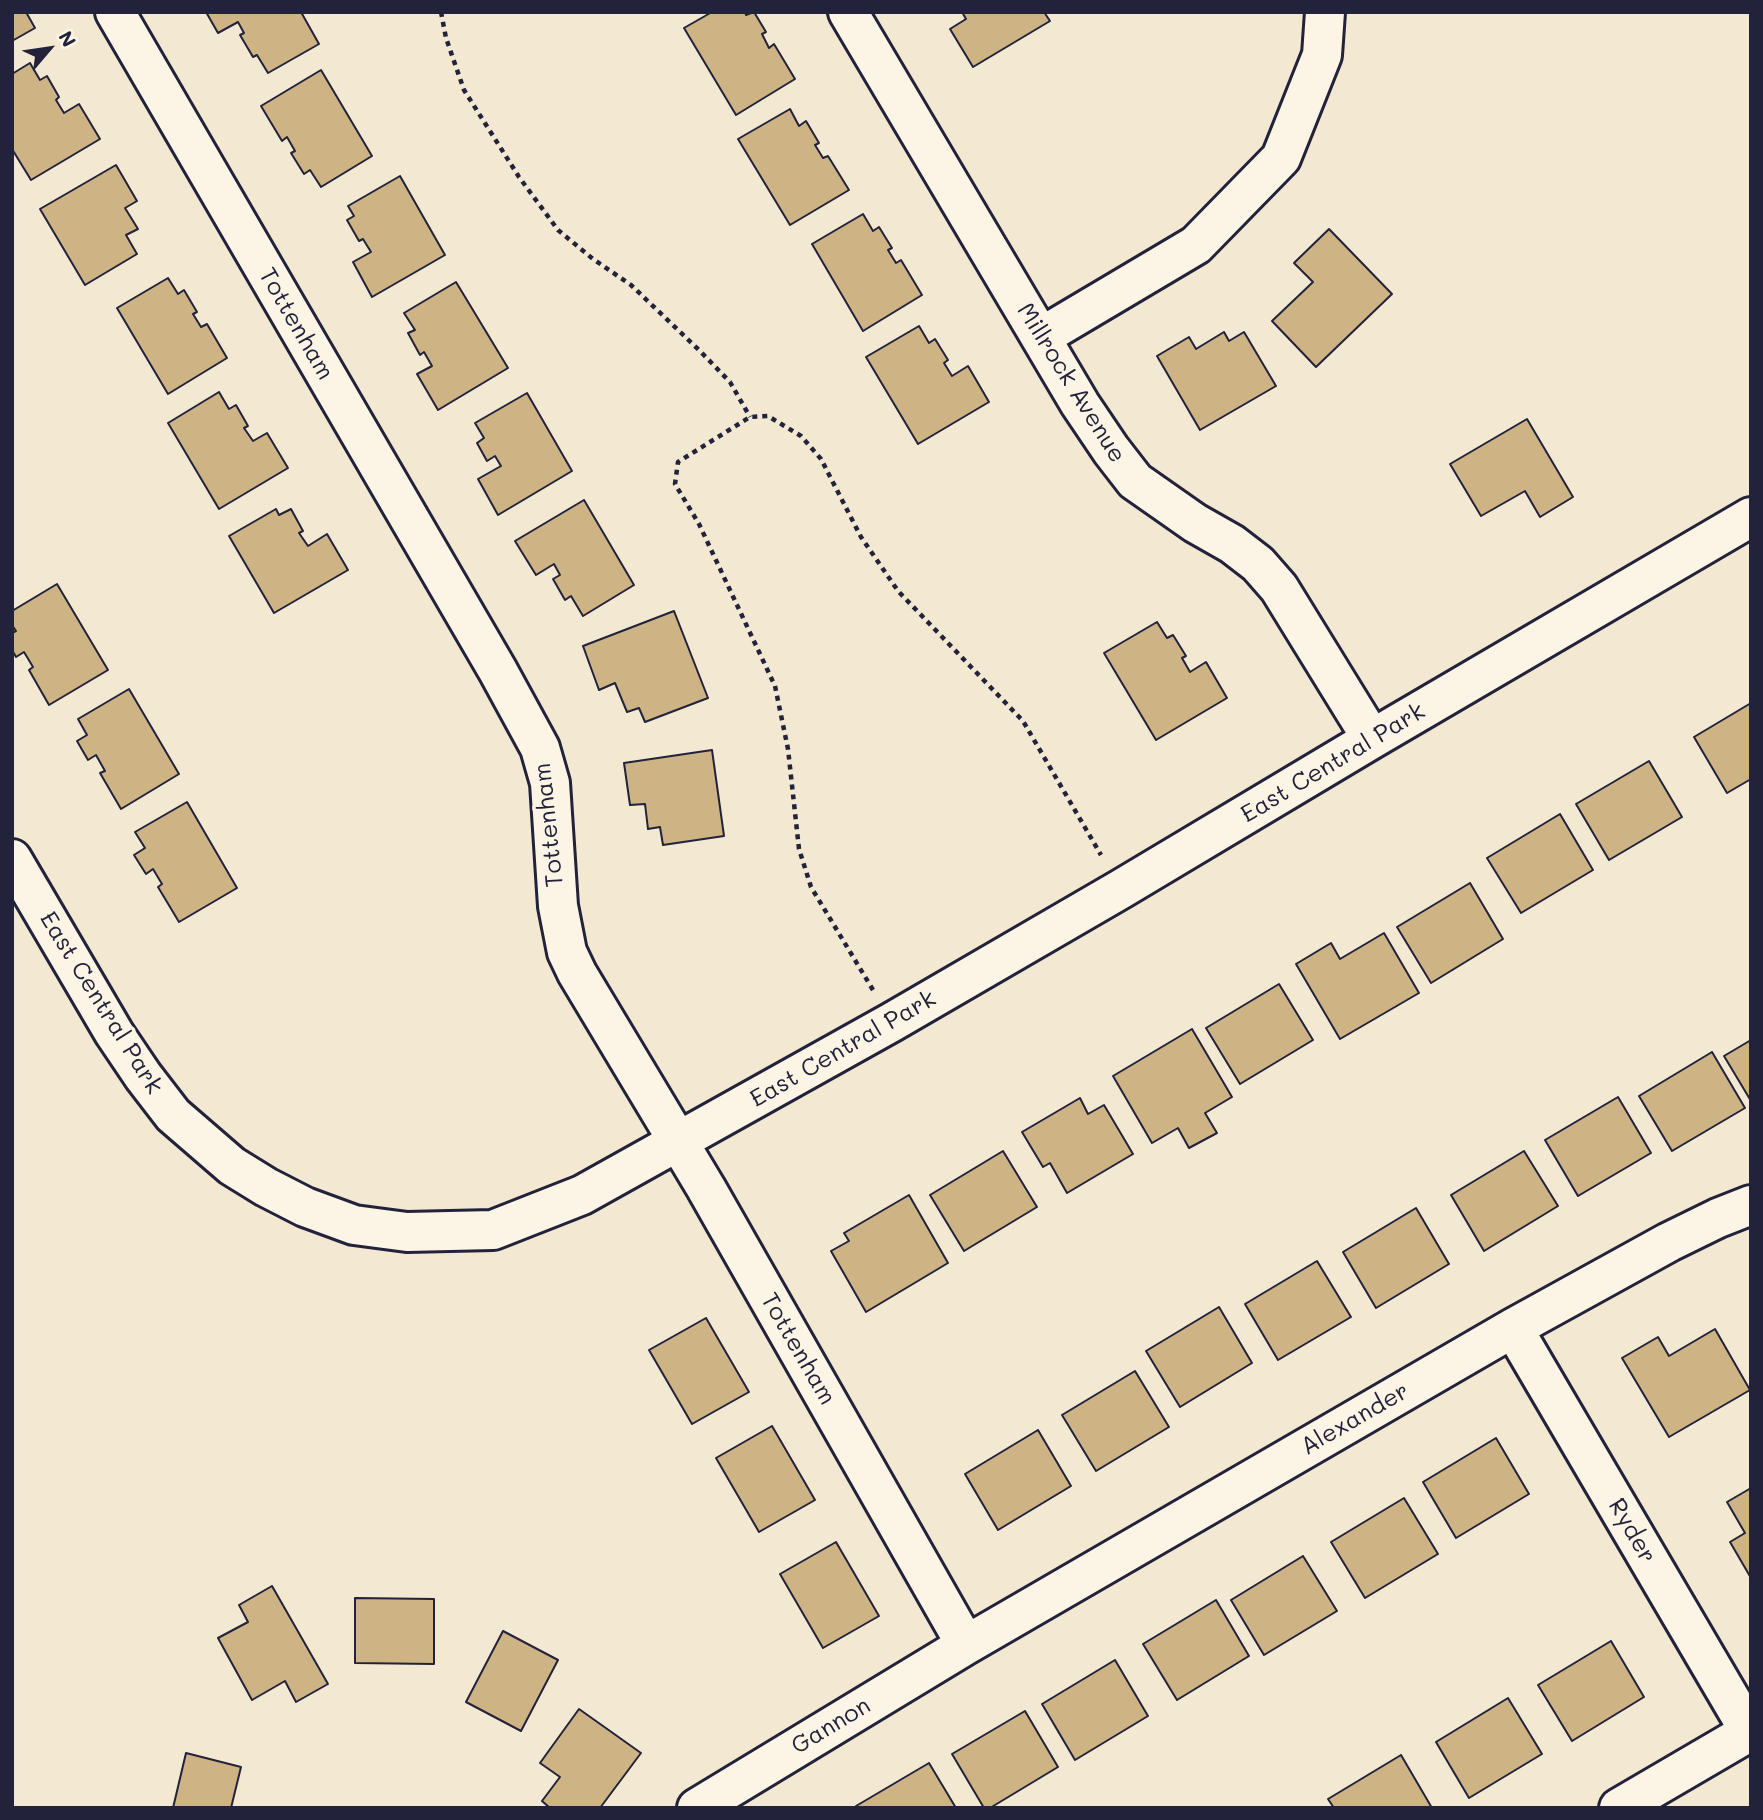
<!DOCTYPE html>
<style>
body{margin:0}
#map{position:relative;width:1763px;height:1820px;overflow:hidden;background:#f3e8d2;font-family:Mali,sans-serif}
canvas{display:block}
.frame{position:absolute;inset:0;border:14px solid #22223b;pointer-events:none}
.north{position:absolute;left:14px;top:14px;width:70px;height:70px;-webkit-text-stroke:5px #fcf5e5;paint-order:stroke;rotate:61deg;font-size:19px;font-weight:700;line-height:28px;text-align:center;color:#22223b}
.north::after{content:'';display:block;margin:auto;width:24px;height:32px;background:#22223b;clip-path:polygon(50% 0,100% 100%,50% 72%,0 100%)}
</style>
<div id="map">
<canvas width="1763" height="1820"></canvas>
<div class="frame"></div>
<div class="north">N</div>
</div>
<script>
const g = document.querySelector('canvas').getContext('2d');
g.lineJoin = 'round';
function fill(path, color) { g.fillStyle = color; g.fill(path, 'evenodd'); }
const shape = rows => new Path2D(rows.map(r => 'M' + r).join(''));
function trace(path, color, width, dash) { g.strokeStyle = color; g.lineWidth = width; g.lineCap = dash ? 'butt' : 'round'; g.setLineDash(dash || []); g.stroke(path); }
function write(font, color, halo, rows, align = 'center') {
  g.font = font + ' Mali,sans-serif'; g.lineWidth = 7; g.setLineDash([]); g.textBaseline = 'middle'; g.strokeStyle = halo; g.fillStyle = color; for (const [text, x, y, turn = 0] of rows) {
    g.save(); g.translate(x, y); g.rotate((+turn || 0) * Math.PI / 180); g.textAlign = isNaN(turn) ? turn : align; if (halo) g.strokeText(text, 0, 0); g.fillText(text, 0, 0); g.restore();
  }
}
const building = shape([
 [12,12,26,12,35,28,12,41,12,12],
 [206,12,301,12,319,44,268,73,257,55,253,57,240,35,244,33,238,22,218,33,206,12],
 [712,12,745,12,746,15,754,12,766,32,762,34,769,48,774,44,795,79,736,115,684,28,712,12],
 [962,12,1044,12,1050,21,973,67,950,29,966,19,962,12],
 [30,63,40,80,47,76,59,97,56,100,64,113,79,104,100,139,31,180,12,149,12,74,30,63],
 [321,70,372,156,321,187,310,170,304,174,291,153,295,151,287,137,282,141,261,106,321,70],
 [790,109,799,126,806,121,819,143,815,145,823,158,828,156,849,190,790,225,738,139,790,109],
 [116,165,137,201,125,208,138,229,126,235,137,254,85,285,40,209,116,165],
 [400,176,445,255,372,297,353,262,371,252,363,239,359,241,347,220,354,216,348,206,400,176],
 [863,214,873,231,879,227,892,248,888,250,896,263,901,260,922,295,863,331,812,244,863,214],
 [1329,229,1392,294,1316,367,1272,321,1313,282,1294,263,1329,229],
 [168,278,178,294,184,290,197,312,193,314,201,327,207,324,227,358,168,394,117,308,168,278],
 [456,282,508,368,438,410,417,374,432,366,424,352,420,355,408,333,415,330,404,313,456,282],
 [919,326,929,343,935,339,948,360,944,363,952,376,968,366,989,402,918,444,866,357,919,326],
 [1224,332,1229,341,1244,332,1276,386,1200,430,1157,356,1189,337,1196,349,1224,332],
 [219,392,229,409,236,405,248,426,244,428,253,441,267,433,288,468,219,509,168,423,219,392],
 [527,393,572,471,498,515,478,479,501,466,495,456,487,461,477,443,484,438,475,423,527,393],
 [1527,419,1573,497,1540,517,1525,491,1481,516,1450,464,1527,419],
 [584,500,634,585,583,616,571,596,565,600,553,579,560,575,554,564,536,575,515,541,584,500],
 [276,509,279,515,291,509,303,531,299,533,308,546,327,534,348,570,274,613,229,536,276,509],
 [57,584,108,670,49,705,29,670,33,667,24,652,16,657,12,650,12,633,16,631,12,625,12,611,57,584],
 [674,611,708,698,645,722,639,708,627,712,615,683,599,690,583,646,674,611],
 [1157,622,1167,638,1173,635,1186,656,1182,658,1190,672,1206,662,1227,698,1156,740,1104,653,1157,622],
 [129,689,179,774,121,809,100,773,105,771,96,755,88,760,77,741,87,735,78,719,129,689],
 [1751,703,1751,779,1727,793,1694,737,1751,703],
 [712,750,724,836,663,845,660,827,648,829,645,804,630,805,624,763,712,750],
 [1649,761,1682,817,1609,860,1576,804,1649,761],
 [187,802,237,888,179,922,158,887,162,884,153,869,146,874,134,855,145,848,135,832,187,802],
 [1560,814,1593,870,1521,913,1487,858,1560,814],
 [1470,883,1503,939,1431,983,1397,927,1470,883],
 [1384,933,1419,993,1340,1039,1296,964,1331,943,1340,959,1384,933],
 [1279,984,1313,1040,1240,1084,1206,1028,1279,984],
 [1192,1029,1232,1097,1205,1113,1217,1133,1189,1148,1178,1128,1152,1143,1113,1076,1192,1029],
 [1751,1040,1751,1101,1724,1056,1751,1040],
 [1712,1052,1745,1108,1672,1151,1639,1096,1712,1052],
 [1618,1097,1651,1153,1578,1196,1545,1140,1618,1097],
 [1080,1098,1088,1114,1104,1105,1133,1154,1067,1193,1050,1163,1043,1167,1022,1132,1080,1098],
 [1003,1151,1037,1207,964,1251,930,1195,1003,1151],
 [1524,1151,1558,1206,1484,1251,1451,1195,1524,1151],
 [909,1195,948,1263,866,1312,831,1251,849,1241,844,1233,909,1195],
 [1416,1208,1449,1264,1376,1308,1343,1252,1416,1208],
 [1317,1261,1351,1317,1278,1360,1245,1304,1317,1261],
 [1219,1307,1252,1363,1180,1407,1146,1351,1219,1307],
 [706,1318,749,1392,692,1424,649,1350,706,1318],
 [1715,1329,1750,1390,1669,1437,1622,1358,1658,1337,1669,1356,1715,1329],
 [1135,1371,1169,1427,1096,1471,1062,1415,1135,1371],
 [772,1426,815,1500,759,1532,716,1458,772,1426],
 [1038,1430,1071,1486,998,1530,965,1474,1038,1430],
 [1496,1438,1529,1494,1456,1538,1423,1482,1496,1438],
 [1751,1488,1751,1578,1730,1542,1745,1533,1727,1502,1751,1488],
 [1404,1498,1438,1554,1365,1598,1331,1542,1404,1498],
 [836,1542,879,1616,823,1648,780,1574,836,1542],
 [1303,1556,1337,1611,1264,1655,1231,1600,1303,1556],
 [272,1586,328,1684,296,1702,285,1681,252,1700,218,1638,248,1622,239,1605,272,1586],
 [355,1598,434,1599,434,1664,355,1663,355,1598],
 [1216,1600,1249,1656,1177,1700,1143,1644,1216,1600],
 [503,1631,558,1660,521,1731,466,1702,503,1631],
 [1611,1641,1644,1697,1572,1741,1538,1685,1611,1641],
 [1115,1660,1148,1716,1075,1760,1042,1704,1115,1660],
 [1508,1698,1542,1754,1469,1798,1436,1742,1508,1698],
 [579,1709,641,1753,600,1808,550,1808,542,1801,560,1777,540,1763,579,1709],
 [1025,1711,1058,1767,990,1808,984,1808,952,1754,1025,1711],
 [186,1753,241,1767,231,1808,173,1808,186,1753],
 [1401,1755,1432,1808,1334,1808,1328,1799,1401,1755],
 [929,1763,956,1808,857,1808,856,1806,929,1763]
]);
const path = shape([
 [441,12,446,38,464,90,519,177,558,230,593,259,631,285,700,351,730,382,750,417],
 [873,990,811,887,799,849,788,749,775,686,699,524,675,484,678,462,750,417,768,416,801,436,821,459,861,537,898,591,1023,721,1101,855]
]);
const minor = shape([
 [115,12,498,671,540,748,550,783,558,906,567,952,577,973,706,1188,966,1645],
 [848,12,1080,404,1111,450,1135,481,1195,523,1232,544,1258,564,1279,588,1372,739],
 [1041,337,1196,245,1281,158,1322,55,1325,12],
 [12,859,114,1033,143,1076,173,1115,232,1166,266,1187,305,1207,354,1225,407,1232,493,1230,582,1195,892,1022,1121,889,1372,739,1751,517],
 [1513,1328,1751,1734],
 [697,1808,966,1645,1513,1328,1669,1242,1718,1218,1751,1205],
 [1619,1808,1749,1732]
]);
const streetNames = [
 ["Tottenham",296,324,60],
 ["Millrock Avenue",1071,383,58],
 ["East Central Park",1333,763,-31],
 ["Tottenham",549,825,-96],
 ["East Central Park",101,1003,58],
 ["East Central Park",843,1049,-30],
 ["Tottenham",798,1349,60],
 ["Alexander",1355,1419,-30],
 ["Ryder",1632,1531,60],
 ["Gannon",831,1726,-31]
];
fill(building, '#ceb384');
trace(building, '#22223b', 2);
trace(minor, '#22223b', 44);
trace(path, '#22223b', 4.5, [5, 5]);
trace(minor, '#fcf5e5', 38);
write('24px', '#22223b', '#fcf5e5', streetNames);
</script>
